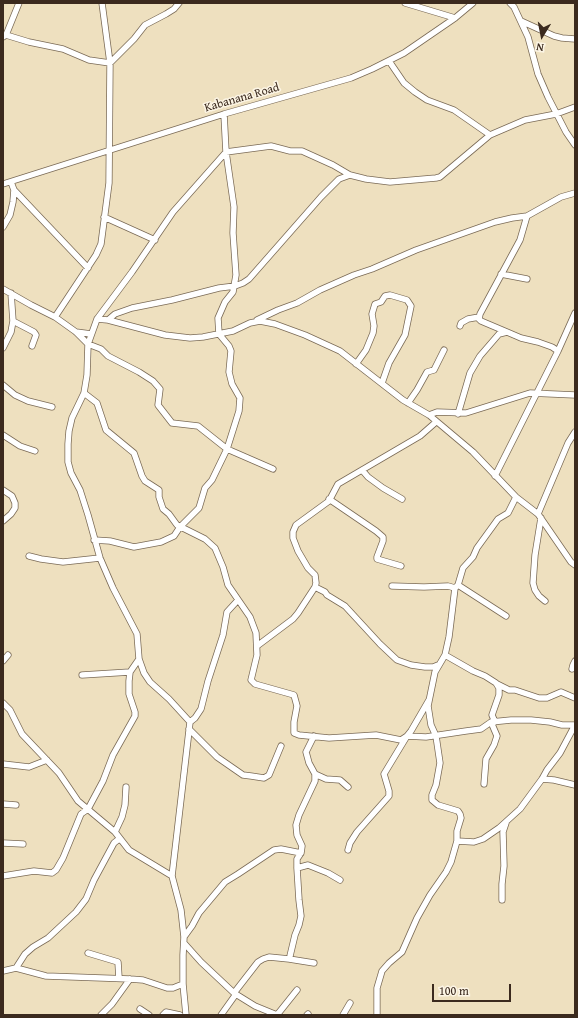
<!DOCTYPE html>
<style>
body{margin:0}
#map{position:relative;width:578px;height:1018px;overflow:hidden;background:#eee0bf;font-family:"Gentium Book Plus",serif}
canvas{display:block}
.frame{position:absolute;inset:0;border:4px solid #3b2a1e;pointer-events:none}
.north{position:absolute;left:522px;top:16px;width:40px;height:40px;-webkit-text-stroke:3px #fcf5e5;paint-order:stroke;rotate:190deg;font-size:11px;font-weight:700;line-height:16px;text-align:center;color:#3b2a1e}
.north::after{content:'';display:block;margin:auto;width:14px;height:18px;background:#3b2a1e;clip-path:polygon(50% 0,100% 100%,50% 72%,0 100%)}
.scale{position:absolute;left:432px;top:984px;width:79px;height:18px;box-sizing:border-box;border:2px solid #3b2a1e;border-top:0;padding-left:5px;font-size:12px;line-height:14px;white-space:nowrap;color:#3b2a1e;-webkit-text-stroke:3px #fcf5e5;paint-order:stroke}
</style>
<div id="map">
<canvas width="578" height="1018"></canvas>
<div class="frame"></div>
<div class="north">N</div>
<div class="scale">100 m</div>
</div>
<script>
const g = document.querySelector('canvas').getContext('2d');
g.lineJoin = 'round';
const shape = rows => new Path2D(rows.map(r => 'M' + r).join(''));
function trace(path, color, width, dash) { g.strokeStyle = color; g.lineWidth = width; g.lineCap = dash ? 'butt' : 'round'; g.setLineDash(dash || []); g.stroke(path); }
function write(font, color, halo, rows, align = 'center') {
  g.font = font + ' "Gentium Book Plus",serif'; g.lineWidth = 3; g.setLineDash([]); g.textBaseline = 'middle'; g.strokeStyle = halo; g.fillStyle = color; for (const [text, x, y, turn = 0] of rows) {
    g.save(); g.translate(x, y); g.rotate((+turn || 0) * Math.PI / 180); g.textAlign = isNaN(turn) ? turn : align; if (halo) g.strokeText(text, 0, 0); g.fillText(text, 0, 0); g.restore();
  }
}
const minor = shape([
 [405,3,455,18],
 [510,3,514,7,528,37,538,74,548,97,566,132,575,145],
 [521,21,554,36,562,38,575,39],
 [6,35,29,42,63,49,89,60,110,63,134,39,145,25,166,14,174,9,179,3],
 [3,37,6,35,19,3],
 [389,61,404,83,415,92,427,100,454,110,490,135],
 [3,184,224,114,351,78,372,69,404,53,455,18,473,3],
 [14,190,88,268],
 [104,217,155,240],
 [3,227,10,215,13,202,14,190,11,182],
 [501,274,527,279],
 [3,289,31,305,55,317,76,332,88,344,101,349,108,356,139,372,153,381,160,389,158,405,172,423,198,426,227,449,273,469],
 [55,317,96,255,101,244,109,183,110,63,102,3],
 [97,319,108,320,165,335,190,338,203,337,233,331,250,323,260,321,275,324,305,335,340,351,403,400,429,415,473,452,516,497,538,514,571,562,575,565],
 [108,320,115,314,132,308,172,300,219,288,235,286,243,283,249,279,321,197,339,179,350,175],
 [257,320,278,310,297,303,320,290,354,275,372,269,416,250,495,222,512,218,527,216,561,197,575,193],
 [13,321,34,332,36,335,32,346],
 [460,326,461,323,468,319,479,317],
 [76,332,91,334],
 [507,332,481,321,479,319,480,314,520,240,527,216],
 [3,348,11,332,13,321,11,293],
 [356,364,366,350,373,333,374,326,372,314,375,304,381,302,385,296,390,295,407,300,411,306,405,335,389,363,382,383],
 [3,385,15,395,28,401,52,407],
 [84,393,97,403,106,430,134,453,142,476,145,481,159,490,159,497,163,509,169,514,177,525,205,539,215,548,223,567,228,585,250,617,256,633,257,655,251,680,255,684,294,695,297,706,294,722,294,733,299,735,329,738,376,735,401,740,407,736,411,731,429,700],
 [408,403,417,390,427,372,434,370,444,350],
 [458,414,470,373,480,356,499,334,507,332,521,338,538,342,552,347,558,351],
 [429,415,437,412,466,413,530,393,575,395],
 [3,435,20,446,35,451],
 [362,470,368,477,383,488,402,499],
 [495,476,558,351,575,313],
 [3,490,12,496,15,503,15,508,11,514,3,521],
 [329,499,376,531,383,537,383,541,377,557,377,559,401,566],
 [538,514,568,443,575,432],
 [541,518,535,555,533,583,535,590,539,596,545,601],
 [94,540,110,541,134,547,161,542,174,536,180,527,199,508,205,488,212,480,227,449,239,411,240,398,232,384,229,372,231,351,229,346,219,334,218,318,225,302,233,292,236,275,233,233,234,207,226,152,271,146,290,151,302,151,333,165,350,175,366,179,390,182,436,178,440,177,490,135,525,120,556,114,575,107],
 [29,556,41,559,63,562,100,558],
 [458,585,506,616],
 [392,586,424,587,448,586,455,588],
 [315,587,325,592,327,595,345,606,380,644,397,660,411,665,425,667,433,667,438,665],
 [257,646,293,619,298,613,315,587,316,583,315,575,308,568,298,551,293,538,293,532,296,525,329,501,338,484,420,436,436,422],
 [445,655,473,671,485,676,496,683,499,688,499,695,492,715,495,722],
 [3,661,8,655],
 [572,669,573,665,575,661],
 [82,675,130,672],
 [497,684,509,690,515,690,539,698,547,698,561,692,575,698],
 [3,703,10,710,22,734,59,773,78,801,115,832,129,850,172,876],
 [190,722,195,718,201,709,208,681,223,635,227,612,238,600],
 [189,729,217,757,243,775,251,776,264,778,269,775,281,746],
 [3,764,29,767,47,760],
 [315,774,326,779,340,780,348,787],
 [542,779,554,780,575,785],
 [484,784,486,759,494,745,497,736,491,722],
 [3,804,16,805],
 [115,832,122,817,125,805,126,787],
 [457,841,474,842,483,839,499,828,520,809,542,779,547,770,560,753,575,725],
 [3,843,23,844],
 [348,850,350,843,357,832,389,796,389,791,384,774,407,736,426,737,466,731,481,729,491,722,511,720,531,720,550,722,562,725,575,725],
 [297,868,308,865,328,873,340,880],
 [3,876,34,871,52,873,56,870,63,858,81,814,88,809,103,781,113,755,135,716,135,712,129,694,129,681,130,672,139,659],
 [502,900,502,884,504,866,503,832,506,823],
 [184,937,192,926,199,913,225,882,238,874,274,850,281,849,301,853],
 [184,943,201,962,234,993,255,1006,277,1015],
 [88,953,118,962,119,978],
 [289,959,314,963],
 [16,968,25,954,33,947,48,938,76,912,86,899,94,880,114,843,119,839],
 [3,971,16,968,46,976,130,979,143,980,167,988,173,988,183,984],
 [234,993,258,962,263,959,269,957,289,959,290,956,295,935,299,925,301,916,299,900,297,868,297,859,301,853,302,846,297,835,296,825,299,815,315,781,315,774,309,763,306,752,314,736],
 [140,1009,149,1015],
 [101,1015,112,1004,130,979],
 [163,1015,166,1012,180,1015],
 [186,1015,183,984,183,955,184,937,181,910,172,876,190,722,169,699,150,682,144,673,139,659,137,634,113,588,100,558,88,515,80,490,71,473,68,462,68,444,69,431,72,418,84,393,87,375,88,344,97,319,132,272,173,212,226,152,224,114],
 [221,1015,236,994],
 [277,1015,297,990],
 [307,1015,308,1014],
 [343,1015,350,1003],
 [377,1015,377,988,382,971,389,963,402,952,417,918,430,895,446,872,451,862,457,841,457,831,461,818,460,814,458,811,438,805,432,800,432,795,436,785,440,763,436,736,431,725,428,706,435,672,445,655,449,637,455,588,458,585,463,568,473,557,477,548,498,519,508,513,516,497]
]);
const streetNames = [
 ["Kabanana Road",242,98,-16]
];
trace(minor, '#7a6a56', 7);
trace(minor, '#fff', 5.5);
write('12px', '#3b2a1e', '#fcf5e5', streetNames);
</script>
